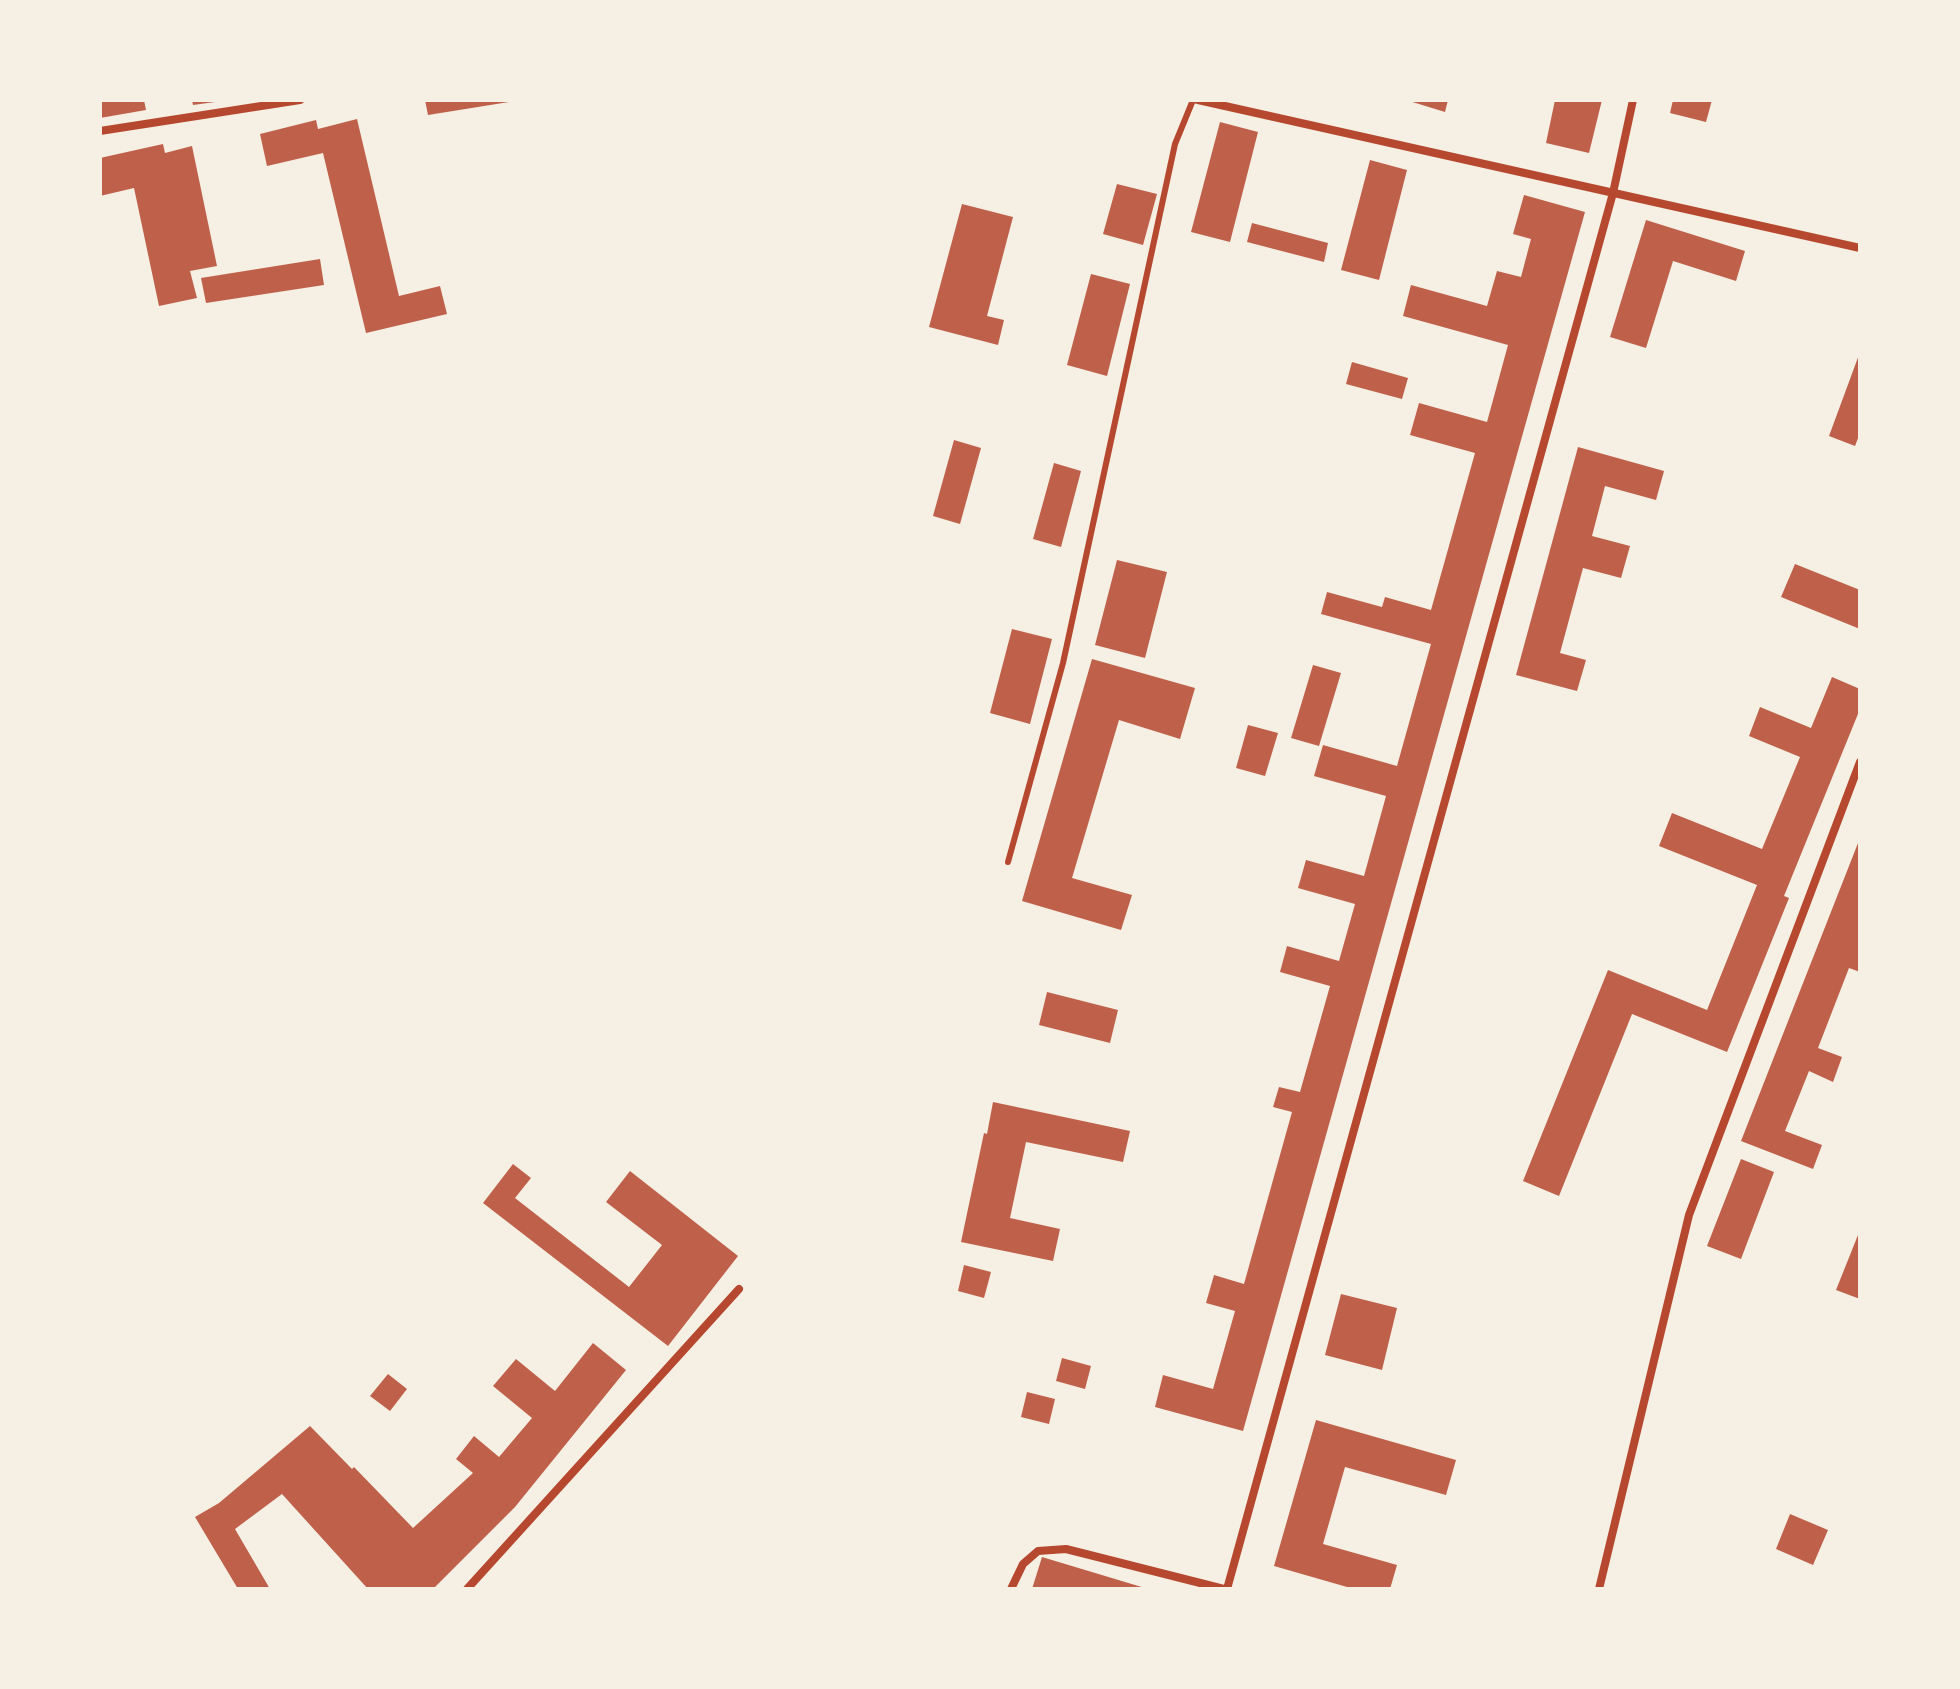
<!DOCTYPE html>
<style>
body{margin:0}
#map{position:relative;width:1960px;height:1689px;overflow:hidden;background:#f6efe4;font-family:"Exo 2",sans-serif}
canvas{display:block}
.frame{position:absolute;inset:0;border:102px solid #f6efe4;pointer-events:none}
</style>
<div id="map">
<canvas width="1960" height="1689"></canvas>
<div class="frame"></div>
</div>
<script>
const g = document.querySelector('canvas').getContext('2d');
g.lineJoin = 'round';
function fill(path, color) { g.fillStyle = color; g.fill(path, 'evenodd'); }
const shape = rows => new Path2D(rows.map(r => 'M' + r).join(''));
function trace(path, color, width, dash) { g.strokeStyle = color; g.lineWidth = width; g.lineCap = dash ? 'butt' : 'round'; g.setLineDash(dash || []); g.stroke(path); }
const building = shape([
 [100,100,144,100,146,110,100,118],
 [192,100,215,100,215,102,193,105],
 [425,100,509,100,509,102,428,115],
 [1406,100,1448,100,1445,112],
 [1555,100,1602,100,1589,153,1546,143],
 [1673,100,1712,100,1706,122,1670,113],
 [357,119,399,296,440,286,447,314,366,333,323,153,267,166,260,134,316,120,318,129],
 [1220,122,1258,132,1230,242,1191,232],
 [163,144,165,153,192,146,217,266,190,271,197,298,159,306,134,188,100,196,100,158],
 [1370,160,1407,170,1379,280,1341,270],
 [1117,184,1157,194,1143,245,1103,234],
 [1524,195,1585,212,1243,1431,1155,1407,1163,1375,1213,1389,1235,1311,1206,1303,1214,1275,1244,1284,1292,1112,1273,1107,1279,1087,1300,1092,1330,986,1280,972,1287,946,1339,961,1355,904,1298,888,1306,860,1364,876,1386,796,1314,776,1323,745,1397,766,1431,644,1321,614,1327,592,1382,607,1385,597,1431,610,1475,453,1410,435,1419,403,1487,422,1508,345,1403,316,1411,285,1487,306,1497,271,1521,277,1531,239,1513,234],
 [962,204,1013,217,987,316,1004,320,998,345,929,327],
 [1646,220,1745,251,1736,281,1673,261,1646,348,1610,337],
 [1252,223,1328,243,1324,262,1247,242],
 [320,259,324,285,206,303,201,278],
 [1091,274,1130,284,1107,376,1067,365],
 [1860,352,1860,433,1855,446,1829,436],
 [1352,362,1408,378,1402,399,1346,384],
 [954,440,981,448,960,524,933,516],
 [1578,447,1664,471,1656,500,1605,486,1592,536,1630,546,1621,578,1583,568,1560,653,1586,660,1577,691,1516,675],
 [1054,463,1081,471,1061,547,1033,539],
 [1117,560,1167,572,1145,658,1095,645],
 [1795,564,1860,590,1860,629,1781,597],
 [1012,629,1052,639,1030,724,990,713],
 [1092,659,1195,688,1180,739,1119,720,1072,878,1132,895,1121,930,1022,901],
 [1313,665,1341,673,1319,746,1291,738],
 [1832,677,1860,689,1860,709,1784,896,1789,898,1727,1052,1632,1014,1559,1196,1523,1181,1608,970,1707,1010,1757,885,1659,846,1672,813,1762,849,1800,757,1749,736,1760,707,1811,728],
 [1248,725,1278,733,1265,776,1236,768],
 [1860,838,1860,972,1849,968,1818,1048,1842,1057,1833,1082,1809,1071,1785,1131,1822,1145,1813,1169,1741,1141],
 [1047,992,1118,1010,1110,1043,1039,1025],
 [993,1102,1130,1131,1123,1162,1026,1142,1010,1218,1060,1229,1053,1261,961,1242,984,1133,987,1134],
 [1741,1159,1774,1172,1741,1259,1707,1246],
 [513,1164,531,1178,515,1198,629,1287,662,1245,606,1202,630,1171,738,1256,668,1346,483,1203],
 [1860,1230,1860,1299,1836,1290],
 [964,1265,991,1272,984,1298,958,1291],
 [1341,1294,1397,1308,1382,1370,1325,1355],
 [593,1343,626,1370,515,1507,433,1589,368,1589,282,1494,235,1529,270,1589,238,1589,195,1517,219,1503,310,1426,352,1469,354,1467,413,1528,473,1473,456,1459,474,1436,499,1457,532,1418,493,1386,516,1359,555,1391],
 [1062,1358,1091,1366,1085,1389,1056,1381],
 [388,1374,407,1389,390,1411,370,1396],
 [1027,1392,1055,1399,1049,1424,1021,1417],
 [1316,1420,1456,1460,1446,1495,1345,1467,1323,1544,1397,1565,1390,1589,1354,1589,1274,1566],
 [1790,1514,1828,1530,1813,1565,1776,1549],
 [1042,1557,1145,1588,1145,1589,1032,1589]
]);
const service = shape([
 [1008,862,1063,663,1175,144,1193,100]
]);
const minor = shape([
 [1198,100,1860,248],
 [100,131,300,100],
 [467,1589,739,1289],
 [1011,1589,1023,1564,1038,1551,1066,1549,1224,1589],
 [1227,1589,1613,193,1633,100],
 [1599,1589,1689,1215,1860,762]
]);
fill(building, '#bf614a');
trace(service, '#b5482f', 6);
trace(minor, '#b5482f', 8);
</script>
